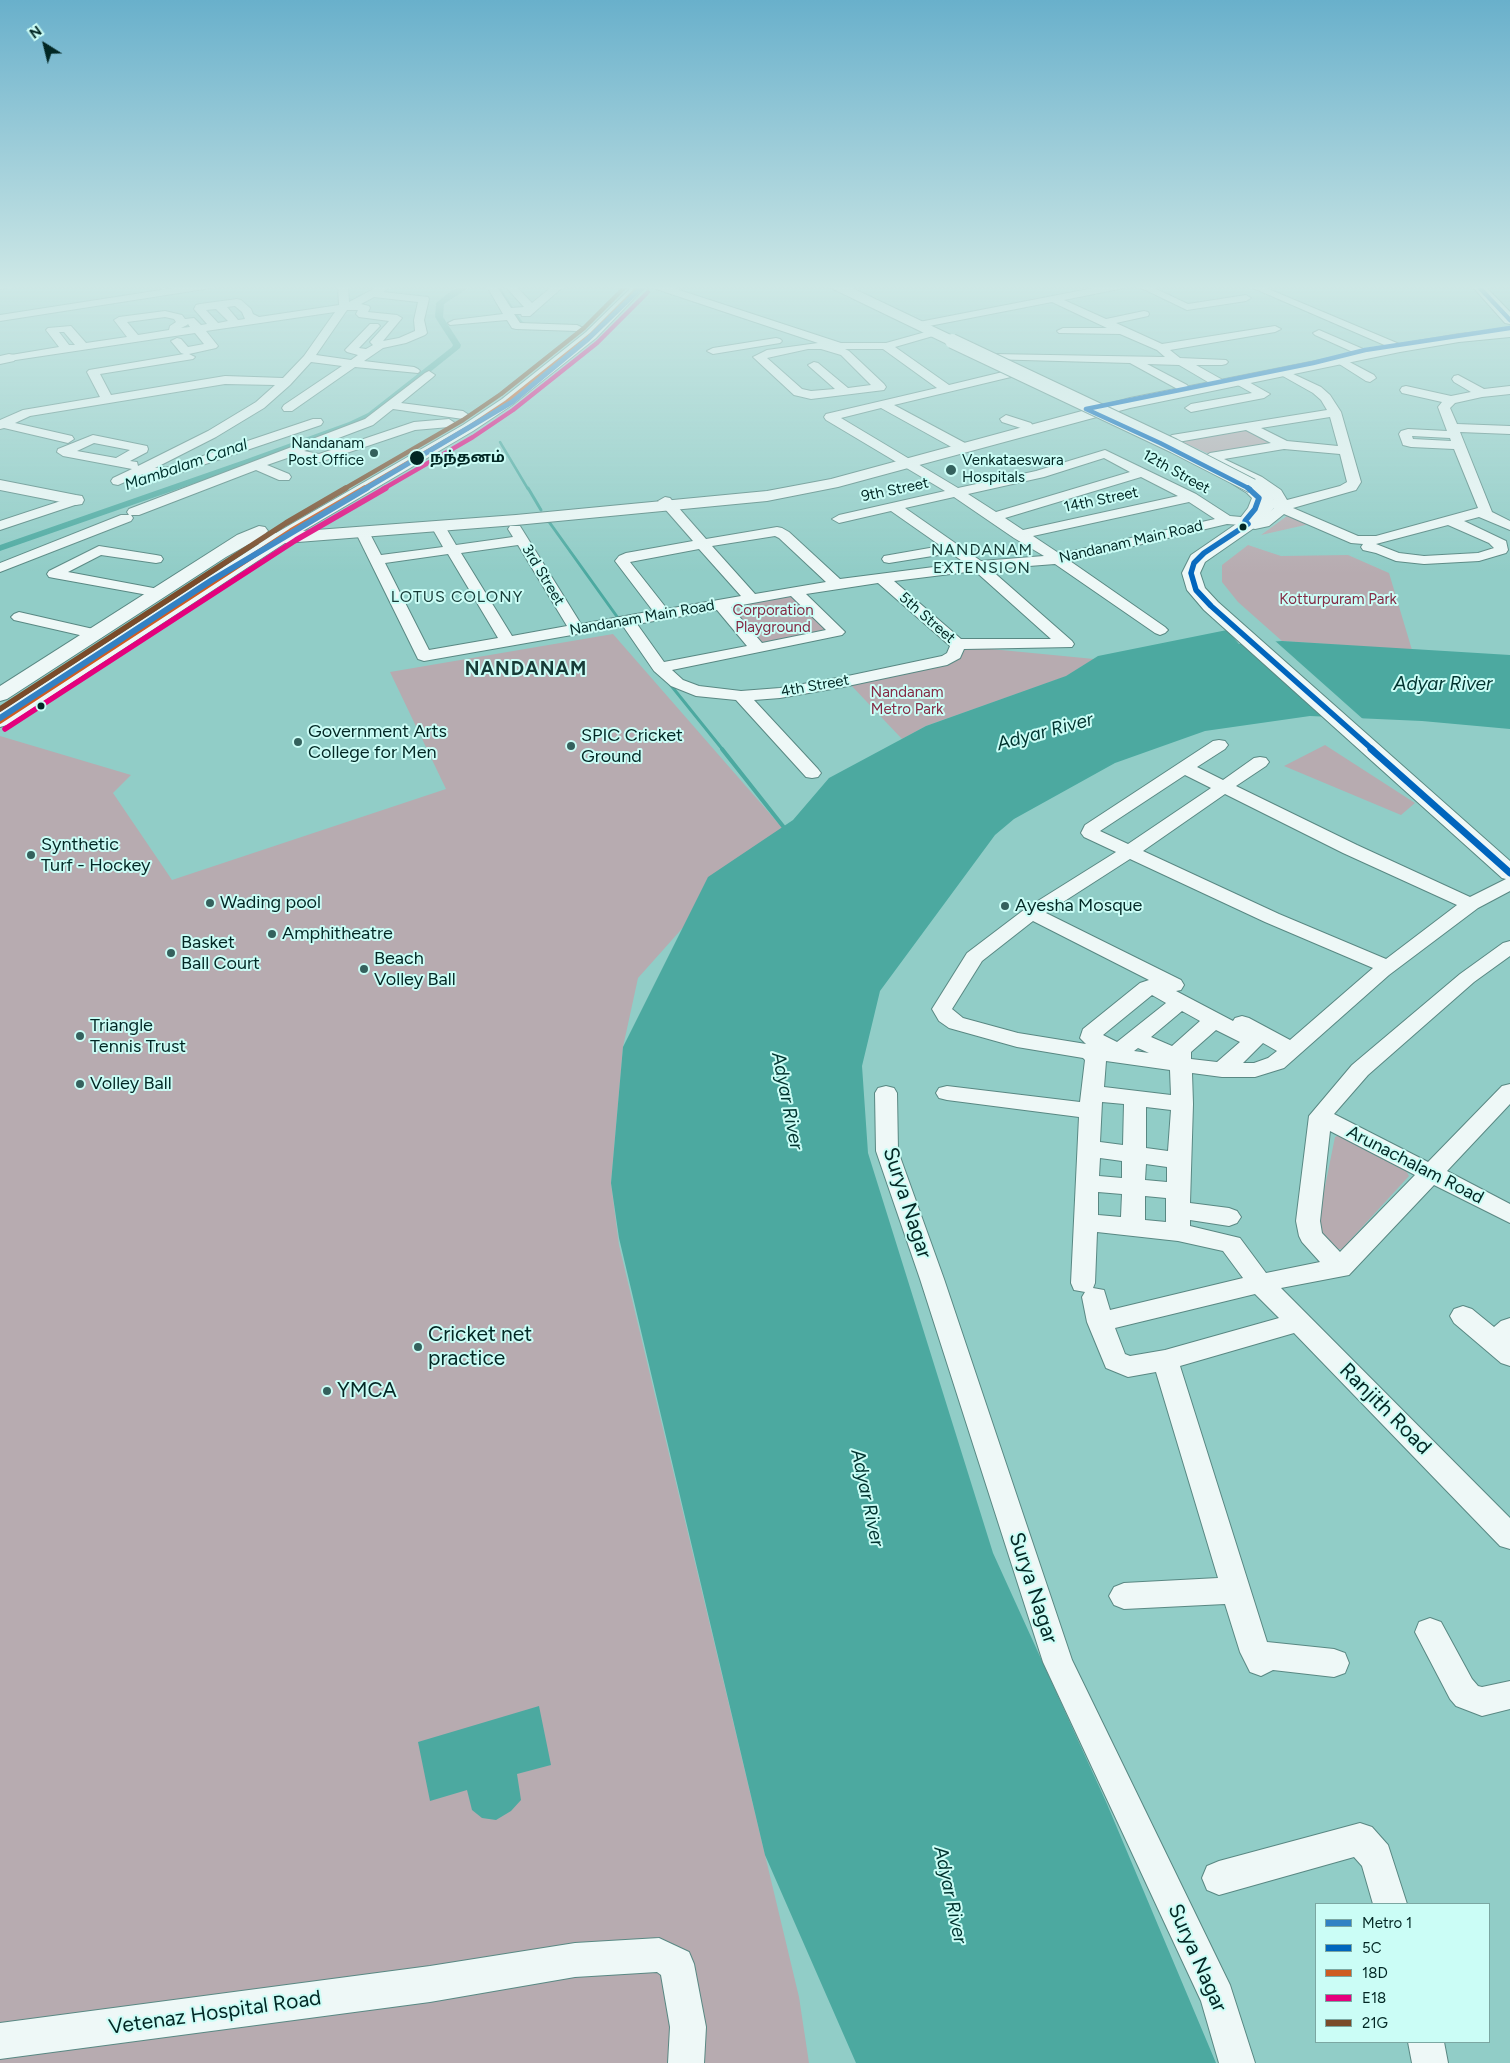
<!DOCTYPE html>
<meta charset="utf-8">
<style>
body{margin:0}
#map{position:relative;width:1510px;height:2063px;overflow:hidden;background:#91cdc7;font-family:Figtree,sans-serif}
canvas{display:block}
.legend{position:absolute;left:1315px;top:1903px;width:175px;height:140px;box-sizing:border-box;background:#cbfdf6;border:1px solid #7ba7a2;margin:0;padding:6px 9px;list-style:none;font-size:15px;color:#022724}
.legend li{display:flex;align-items:center;gap:10px;height:25px}
.legend b{width:25px;border:1px solid #7ba7a2}
.north{position:absolute;left:20px;top:20px;width:50px;height:50px;-webkit-text-stroke:4px #cbfdf6;paint-order:stroke;rotate:324deg;font-size:14px;font-weight:700;line-height:20px;text-align:center;color:#022724}
.north::after{content:'';display:block;margin:auto;width:18px;height:22px;background:#022724;clip-path:polygon(50% 0,100% 100%,50% 72%,0 100%)}
</style>
<div id="map">
<canvas width="1510" height="2063"></canvas>
<ul class="legend">
<li><b style="height:6px;background:#3281c4"></b>Metro 1</li>
<li><b style="height:6px;background:#0065bd"></b>5C</li>
<li><b style="height:6px;background:#ce5c22"></b>18D</li>
<li><b style="height:6px;background:#e5007d"></b>E18</li>
<li><b style="height:6px;background:#7a4b2a"></b>21G</li>
</ul>
<div class="north">N</div>
</div>
<script>
const g = document.querySelector('canvas').getContext('2d');
g.lineJoin = 'round';
function fill(path, color) { g.fillStyle = color; g.fill(path, 'evenodd'); }
const shape = rows => new Path2D(rows.map(r => 'M' + r).join(''));
function trace(path, color, width, dash) { g.strokeStyle = color; g.lineWidth = width; g.lineCap = dash ? 'butt' : 'round'; g.setLineDash(dash || []); g.stroke(path); }
function write(font, color, halo, rows, align = 'center') {
  g.font = font + ' Figtree,"Noto Sans Tamil",sans-serif'; g.lineWidth = 4; g.setLineDash([]); g.textBaseline = 'middle'; g.strokeStyle = halo; g.fillStyle = color; for (const [text, x, y, turn = 0] of rows) {
    g.save(); g.translate(x, y); g.rotate((+turn || 0) * Math.PI / 180); g.textAlign = isNaN(turn) ? turn : align; if (halo) g.strokeText(text, 0, 0); g.fillText(text, 0, 0); g.restore();
  }
}
const green = shape([
 [1247,429,1277,444,1209,454,1178,440],
 [1287,516,1300,516,1314,523,1261,535],
 [1248,545,1281,556,1348,555,1389,573,1412,650,1282,641,1238,602,1222,582,1222,565],
 [794,595,827,630,760,643,729,607],
 [613,634,786,832,688,922,638,978,623,1047,611,1183,619,1245,799,1997,809,2063,0,2063,0,736,131,775,113,793,172,880,446,789,390,672],
 [960,646,1094,659,1067,676,926,726,902,739,849,683,951,661],
 [1325,745,1415,803,1401,815,1284,766],
 [1342,1134,1404,1167,1409,1176,1342,1249,1335,1249,1317,1226,1335,1137]
]);
const water = shape([
 [1227,630,1239,644,1282,641,1510,655,1510,729,1422,721,1310,716,1205,731,1115,763,1014,819,995,835,880,991,862,1066,868,1153,993,1553,1107,1804,1216,2063,856,2063,765,1855,619,1238,611,1183,623,1047,708,877,793,820,829,778,926,726,1066,676,1098,656],
 [539,1706,551,1765,517,1774,521,1800,511,1811,496,1820,482,1818,472,1810,467,1790,430,1801,418,1742]
]);
const pier = shape([
 [1273,639,1364,720,1327,719,1241,641]
]);
const streamFar2 = shape([
 [497,285,521,322,527,325],
 [500,442,528,489]
]);
const streamFar1 = shape([
 [528,488,541,510],
 [547,519,618,618],
 [669,683,723,750]
]);
const stream = shape([
 [722,749,786,830]
]);
const canal = shape([
 [464,285,473,285,444,304,443,317,461,345,460,348,374,417,355,426,253,463,0,551,0,545,247,459,349,422,368,413,452,347,453,345,435,317,436,303,452,290,464,285]
]);
const minor = shape([
 [0,285,13,285,12,287,0,289,0,285],
 [193,285,216,285,211,288,0,321,0,315,193,285],
 [338,285,348,285,349,302,381,285,393,285,383,292,428,297,429,299,424,320,427,333,425,335,406,343,383,348,364,361,414,367,418,369,420,371,418,373,355,367,292,411,284,411,282,408,284,405,342,366,311,362,290,385,264,408,216,437,155,468,170,467,313,419,321,419,323,422,321,425,176,474,148,476,143,474,118,485,113,484,111,481,113,478,132,469,63,456,57,452,58,449,93,435,147,446,148,449,147,452,130,461,137,462,138,466,208,431,256,402,275,385,225,384,30,416,15,423,72,436,74,439,68,443,4,428,0,429,0,420,23,410,100,397,87,372,89,370,184,354,181,353,171,341,177,338,181,339,188,347,204,344,195,333,9,361,5,360,3,358,5,356,59,347,46,330,48,328,71,326,86,343,127,337,114,320,119,317,165,311,182,315,185,319,194,318,201,325,207,324,194,309,196,305,200,304,237,299,241,300,251,309,253,314,259,317,339,305,338,285],
 [374,297,418,302,414,320,415,331,399,338,383,341,402,318,397,315,368,312,370,308,369,306,361,304,374,297],
 [235,306,242,312,245,319,238,320,227,307,235,306],
 [216,309,228,321,218,323,206,310,216,309],
 [347,310,358,310,356,314,359,317,389,321,370,342,373,345,366,349,359,348,380,326,378,324,370,324,345,350,347,352,358,355,351,360,316,355,347,310],
 [335,312,304,356,283,378,225,376,111,395,100,374,193,359,195,357,189,354,216,348,218,346,206,331,335,312],
 [165,317,174,319,176,322,170,326,169,330,138,335,127,322,165,317],
 [188,324,190,327,181,328,187,325,188,324],
 [59,332,64,332,75,345,69,345,59,332],
 [94,443,130,450,116,458,77,451,94,443],
 [486,285,496,285,511,308,524,307,504,285,515,285,532,303,554,285,565,285,530,316,522,316,521,314,514,314,520,323,577,325,583,328,577,331,516,329,512,328,507,320,450,325,448,323,454,320,503,314,486,285],
 [613,285,631,285,626,288,618,288,613,285],
 [649,285,664,285,841,343,886,343,929,331,933,332,935,334,933,336,895,347,949,385,1011,370,1015,372,1017,374,1015,376,894,405,965,443,966,446,965,449,955,449,881,408,841,418,958,488,1036,471,1105,450,1196,494,1230,516,1241,517,1248,508,1252,498,1247,493,1231,483,1238,479,1243,480,1257,487,1266,498,1262,509,1253,521,1259,520,1274,508,1274,501,1271,496,1252,483,1213,464,1212,461,1205,460,1204,457,1210,453,1271,443,1246,430,1172,443,1166,439,1172,435,1327,410,1321,400,1313,393,1281,375,1287,371,1291,373,1321,387,1330,395,1341,412,1361,482,1356,490,1293,508,1358,536,1376,536,1478,508,1454,449,1411,447,1403,445,1402,442,1399,434,1401,431,1408,429,1447,431,1438,407,1442,402,1402,393,1400,390,1402,387,1406,386,1451,396,1471,392,1454,382,1452,379,1454,376,1458,375,1484,389,1510,386,1510,394,1482,397,1455,403,1450,408,1457,424,1510,426,1510,434,1460,432,1492,512,1510,521,1510,530,1479,517,1464,521,1506,541,1508,550,1506,553,1479,561,1424,564,1396,561,1376,553,1363,550,1361,547,1363,544,1351,543,1284,514,1269,526,1255,529,1241,525,1227,524,1070,561,1165,627,1168,630,1165,633,1160,635,1155,633,1055,564,990,569,1072,641,1074,644,1072,647,964,649,960,658,947,665,843,687,780,698,754,700,818,769,821,773,818,777,812,778,806,777,736,700,696,696,671,686,654,671,623,626,424,661,418,659,355,531,357,528,367,528,381,555,443,547,431,526,438,522,443,523,456,545,513,537,508,529,510,526,520,526,581,624,653,611,615,561,619,556,626,553,693,541,658,501,665,497,670,498,706,539,777,527,782,528,789,532,840,579,965,563,951,553,889,563,884,562,882,559,884,556,941,546,891,511,839,523,832,519,839,515,945,491,826,420,824,417,826,414,937,388,883,349,845,349,849,351,884,384,886,387,884,390,811,399,794,395,753,357,767,350,818,343,650,287,649,285],
 [808,349,821,349,841,355,871,385,848,388,818,363,814,362,808,365,810,367,835,389,811,391,802,389,767,358,808,349],
 [1330,417,1338,446,1287,441,1261,428,1330,417],
 [1412,436,1450,438,1451,441,1413,439,1412,436],
 [1284,449,1340,454,1347,482,1340,486,1287,500,1281,490,1262,477,1224,459,1284,449],
 [1104,458,1130,472,996,512,968,494,1044,477,1104,458],
 [1141,477,1178,496,1023,530,1005,518,1141,477],
 [954,497,1014,538,1044,556,981,561,905,508,954,497],
 [1189,502,1215,519,1060,554,1033,536,1189,502],
 [1448,525,1489,543,1494,548,1478,553,1424,556,1399,553,1376,544,1448,525],
 [775,536,779,538,826,582,755,594,712,546,775,536],
 [518,545,567,626,512,636,461,553,518,545],
 [699,549,741,596,667,609,630,562,699,549],
 [448,554,498,638,429,650,385,563,448,554],
 [975,571,1051,639,961,639,894,581,975,571],
 [878,583,950,646,947,653,942,656,843,677,780,688,741,691,699,686,683,680,672,670,842,635,845,632,842,629,806,594,878,583],
 [791,596,826,630,762,643,731,607,791,596],
 [717,610,747,646,664,662,637,624,717,610],
 [1109,285,1129,285,1124,288,1064,300,1106,319,1144,311,1148,312,1149,314,1148,316,1116,323,1162,344,1275,326,1281,329,1275,332,1170,350,1180,358,1226,360,1228,362,1226,364,1222,365,1196,365,1221,379,1223,382,1221,385,1213,385,1179,365,1147,364,1187,385,1189,388,1187,391,1183,392,1130,363,988,359,986,357,988,355,992,354,1165,357,1157,350,1120,334,1059,333,1057,331,1063,328,1107,328,1052,302,919,328,913,325,919,322,1109,285],
 [1135,285,1148,285,1188,304,1246,295,1251,298,1246,301,1187,310,1135,285],
 [1246,285,1259,285,1404,346,1406,348,1400,351,1396,350,1246,285],
 [1319,330,1363,349,1365,351,1359,354,1355,353,1315,335,1313,333,1319,330],
 [776,338,780,339,782,341,780,343,713,354,707,351,713,348,776,338],
 [1340,357,1374,375,1376,378,1370,382,1366,381,1336,362,1334,360,1336,358,1340,357],
 [429,371,435,375,433,377,401,403,463,411,469,415,467,418,463,419,393,409,373,425,304,451,319,454,414,422,449,419,455,423,449,427,415,430,320,462,311,462,293,456,267,465,289,474,291,477,289,480,279,480,256,470,139,515,131,515,133,518,131,521,0,572,0,563,121,515,129,515,127,512,129,509,365,419,425,373,429,371],
 [1240,377,1270,394,1264,398,1191,412,1185,408,1191,404,1252,393,1236,384,1234,381,1236,378,1240,377],
 [1006,415,1031,423,1033,426,1027,430,1002,422,1000,419,1006,415],
 [76,496,81,497,83,500,81,503,0,530,0,521,76,496],
 [99,546,156,555,161,556,163,559,161,562,156,563,101,555,68,572,164,590,166,593,164,596,159,597,54,578,49,577,47,574,49,571,99,546],
 [19,612,102,631,105,634,102,637,97,639,14,620,11,617,14,614,19,612],
 [1219,740,1225,741,1228,745,1225,749,1197,767,1223,780,1254,758,1260,757,1266,758,1269,762,1266,766,1236,786,1357,845,1470,897,1510,877,1510,891,1478,908,1389,975,1284,1068,1255,1077,1222,1077,1192,1073,1193,1104,1190,1203,1229,1208,1237,1211,1241,1217,1237,1223,1229,1226,1190,1220,1190,1226,1240,1238,1266,1273,1320,1262,1302,1242,1299,1236,1296,1221,1309,1116,1352,1065,1460,974,1503,943,1510,941,1510,956,1474,982,1368,1075,1334,1114,1428,1162,1502,1086,1510,1084,1510,1104,1447,1171,1510,1204,1510,1223,1434,1185,1349,1275,1281,1288,1510,1518,1510,1549,1500,1546,1294,1333,1180,1366,1267,1642,1334,1649,1345,1653,1349,1663,1345,1673,1334,1677,1273,1670,1261,1676,1250,1672,1240,1652,1225,1604,1124,1609,1114,1605,1109,1596,1114,1587,1124,1583,1218,1578,1156,1372,1128,1377,1106,1368,1087,1322,1082,1297,1085,1292,1074,1290,1071,1283,1079,1117,947,1100,939,1098,936,1093,939,1088,947,1086,1080,1102,1085,1060,1083,1058,1017,1047,949,1028,939,1021,932,1009,967,953,1025,909,1116,852,1084,837,1081,833,1085,825,1213,741,1219,740],
 [1185,775,1211,788,1128,844,1100,831,1185,775],
 [1225,794,1343,853,1457,905,1386,959,1279,914,1143,851,1225,794],
 [1130,859,1265,922,1373,968,1290,1040,1249,1018,1242,1016,1235,1018,1233,1021,1176,991,1181,990,1184,985,1181,980,1046,913,1130,859],
 [1033,921,1149,980,1140,983,1083,1029,1080,1038,1086,1044,1018,1033,963,1018,952,1009,982,961,1033,921],
 [1152,995,1166,1003,1117,1042,1103,1035,1152,995],
 [1182,1011,1200,1021,1172,1046,1151,1037,1182,1011],
 [1216,1030,1240,1042,1217,1062,1191,1059,1191,1052,1216,1030],
 [1263,1043,1277,1051,1268,1058,1254,1063,1243,1063,1263,1043],
 [1138,1048,1149,1053,1134,1051,1138,1048],
 [1106,1061,1170,1070,1171,1095,1104,1087,1106,1061],
 [1102,1102,1124,1104,1123,1145,1100,1142,1102,1102],
 [1146,1107,1171,1110,1168,1151,1146,1148,1146,1107],
 [1330,1131,1415,1175,1340,1252,1322,1233,1320,1221,1330,1131],
 [1100,1158,1122,1161,1122,1178,1099,1176,1100,1158],
 [1146,1164,1167,1167,1167,1182,1145,1180,1146,1164],
 [1098,1192,1122,1194,1121,1217,1098,1215,1098,1192],
 [1145,1196,1166,1198,1166,1222,1145,1220,1145,1196],
 [1097,1232,1178,1241,1223,1251,1243,1278,1110,1310,1104,1290,1093,1288,1095,1283,1097,1232],
 [1255,1294,1279,1318,1165,1350,1130,1356,1125,1354,1115,1328,1255,1294],
 [886,1086,894,1088,897,1093,898,1151,944,1279,1072,1660,1230,1985,1255,2063,1219,2063,1201,2001,1043,1662,920,1279,876,1151,875,1093,878,1088,886,1086],
 [1463,1306,1472,1309,1494,1327,1501,1321,1510,1318,1510,1366,1501,1363,1454,1323,1450,1316,1454,1309,1463,1306],
 [1430,1618,1441,1622,1472,1679,1478,1686,1482,1687,1510,1681,1510,1709,1482,1716,1456,1706,1450,1699,1415,1632,1419,1622,1430,1618],
 [1360,1823,1372,1827,1388,1845,1407,1904,1373,1904,1362,1866,1354,1857,1219,1895,1207,1890,1202,1878,1207,1866,1219,1861,1360,1823],
 [659,1938,689,1952,694,1964,706,2027,704,2063,668,2063,670,2027,661,1975,657,1972,575,1977,430,2002,0,2059,0,2023,430,1966,575,1943,659,1938],
 [1408,2042,1444,2042,1448,2063,1412,2063,1408,2042]
]);
const major = shape([
 [634,285,647,285,596,338,512,405,473,431,303,531,516,515,767,491,831,479,1130,398,1400,344,1459,334,1510,329,1510,337,1459,342,1400,352,1130,408,838,487,767,501,516,525,285,543,7,725,0,727,0,712,259,544,249,544,226,557,7,699,0,701,0,686,237,535,259,526,265,527,268,531,266,533,276,533,463,425,502,399,586,332,634,285],
 [830,285,846,285,957,338,959,341,957,344,947,344,831,288,830,285],
 [1471,285,1484,285,1510,312,1510,324,1505,323,1471,285],
 [9,354,14,355,16,358,14,361,0,364,0,356,9,354],
 [0,480,76,495,82,496,84,500,82,504,76,505,0,490,0,480],
 [1252,481,1258,482,1272,496,1274,500,1274,508,1254,528,1205,562,1200,573,1205,588,1218,602,1510,861,1510,880,1502,878,1204,610,1187,590,1182,573,1191,555,1242,520,1258,507,1258,501,1244,486,1246,482,1252,481]
]);
const majorBridge = shape([
 [952,341,1174,446,1252,486]
]);
const bus1Far2 = shape([
 [1477,285,1510,320],
 [1086,409,1160,443,1250,489],
 [1086,409,1313,363,1365,350,1510,328]
]);
const bus1Far1 = shape([
 [1248,488,1259,498,1255,509,1245,521,1248,524,1204,553,1194,563,1191,573,1196,590,1211,606,1373,750]
]);
const bus1 = shape([
 [1371,749,1510,873]
]);
const bus2Far1 = shape([
 [363,489,468,428,507,402,591,335,641,285]
]);
const bus2 = shape([
 [0,721,291,531,365,488]
]);
const bus3Far1 = shape([
 [383,489,473,437,513,410,597,343,648,292]
]);
const bus3 = shape([
 [5,729,296,540,386,488]
]);
const bus4Far1 = shape([
 [344,489,463,420,501,394,584,328,627,285]
]);
const bus4 = shape([
 [0,709,286,523,346,488]
]);
const metro1Far1 = shape([
 [365,489,512,402,588,339,644,285]
]);
const metro1 = shape([
 [0,718,212,580,367,488]
]);
const markers = [
 [374,453,5,"#34615d"],
 [417,458,8,"#022724"],
 [951,470,6,"#34615d"],
 [1243,527,4.5,"#022724"],
 [41,706,4.5,"#022724"],
 [298,742,5,"#34615d"],
 [571,746,5,"#34615d"],
 [31,855,5,"#34615d"],
 [210,903,5,"#34615d"],
 [1005,906,5,"#34615d"],
 [272,934,5,"#34615d"],
 [171,953,5,"#34615d"],
 [364,969,5,"#34615d"],
 [80,1036,5,"#34615d"],
 [80,1084,5,"#34615d"],
 [418,1347,5,"#34615d"],
 [327,1391,5,"#34615d"]
];
const farPoinames = [
 ["Nandanam",364,444],
 ["Post Office",364,461],
 ["Venkataeswara",962,461,"left"],
 ["Hospitals",962,478,"left"]
];
const farStopnames = [
 ["நந்தனம்",430,458]
];
const farStreetnames = [
 ["12th Street",1176,472,29],
 ["9th Street",895,490,-12],
 ["14th Street",1101,500,-12],
 ["Nandanam Main Road",1131,542,-13],
 ["3rd Street",543,575,59],
 ["Nandanam Main Road",642,618,-10],
 ["5th Street",927,618,41],
 ["4th Street",815,686,-10]
];
const farParknames = [
 ["Kotturpuram Park",1338,600],
 ["Corporation",773,611],
 ["Playground",773,628],
 ["Nandanam",907,693],
 ["Metro Park",907,710]
];
const farWaternames = [
 ["Mambalam Canal",186,465,-19]
];
const farNeighbourhoodnames = [
 ["NANDANAM",982,550],
 ["EXTENSION",982,568],
 ["LOTUS COLONY",457,597]
];
const poiNames = [
 ["Government Arts",308,732],
 ["College for Men",308,753],
 ["SPIC Cricket",581,736],
 ["Ground",581,757],
 ["Synthetic",41,845],
 ["Turf - Hockey",41,866],
 ["Wading pool",220,903],
 ["Ayesha Mosque",1015,906],
 ["Amphitheatre",282,934],
 ["Basket",181,943],
 ["Ball Court",181,964],
 ["Beach",374,959],
 ["Volley Ball",374,980],
 ["Triangle",90,1026],
 ["Tennis Trust",90,1047],
 ["Volley Ball",90,1084]
];
const streetNames = [
 ["Arunachalam Road",1415,1165,27]
];
const farDistrictnames = [
 ["NANDANAM",526,669]
];
const waterNames = [
 ["Adyar River",1443,684],
 ["Adyar River",1045,732,-15],
 ["Adyar River",787,1101,79],
 ["Adyar River",867,1498,78],
 ["Adyar River",950,1895,78]
];
const nearStreetnames = [
 ["Surya Nagar",907,1203,72],
 ["Ranjith Road",1385,1409,45],
 ["Surya Nagar",1033,1588,72],
 ["Surya Nagar",1197,1958,66],
 ["Vetenaz Hospital Road",215,2013,-8]
];
const nearPoinames = [
 ["Cricket net",428,1335],
 ["practice",428,1359],
 ["YMCA",337,1391]
];
fill(green, '#b7abb0');
fill(water, '#4ca9a0');
fill(pier, '#91cdc7');
trace(streamFar2, '#4ca9a0', 2.5);
trace(streamFar1, '#4ca9a0', 3);
trace(stream, '#4ca9a0', 4);
fill(canal, '#4ca9a0');
trace(minor, '#598883', 2);
trace(major, '#598883', 2);
fill(minor, '#eef8f7');
fill(major, '#eef8f7');
trace(majorBridge, '#598883', 16, []);
trace(majorBridge, '#eef8f7', 14);
trace(bus1Far2, '#0065bd', 4.5);
trace(bus1Far1, '#0065bd', 5.5);
trace(bus1, '#0065bd', 7);
trace(bus2Far1, '#ce5c22', 4.5);
trace(bus2, '#ce5c22', 5.5);
trace(bus3Far1, '#e5007d', 4.5);
trace(bus3, '#e5007d', 5.5);
trace(bus4Far1, '#7a4b2a', 4.5);
trace(bus4, '#7a4b2a', 5.5);
trace(metro1Far1, '#3281c4', 5);
trace(metro1, '#3281c4', 6);
const sky = g.createLinearGradient(0, 0, 0, 574);
sky.addColorStop(0, '#69b0cb');
sky.addColorStop(0.5, '#cee8e6');
sky.addColorStop(1, '#cee8e600');
g.fillStyle = sky;
g.fillRect(0, 0, 1510, 574);
for (const [x, y, r, color] of markers) { const dot = new Path2D(); dot.arc(x, y, r, 0, 2 * Math.PI); g.fillStyle = color; g.fill(dot); trace(dot, '#cbfdf6', 2); }
write('15px', '#022724', '#cbfdf6', farPoinames, 'right');
write('bold 15px', '#022724', '#cbfdf6', farStopnames, 'left');
write('15px', '#022724', '#cbfdf6', farStreetnames);
write('15px', '#852a44', '#cbfdf6', farParknames);
write('italic 16px', '#00322e', '#cbfdf6', farWaternames);
g.letterSpacing = '1px';
write('16px', '#173b37', '#cbfdf6', farNeighbourhoodnames);
g.letterSpacing = '0px';
write('18px', '#022724', '#cbfdf6', poiNames, 'left');
write('18px', '#022724', '#cbfdf6', streetNames);
g.letterSpacing = '1px';
write('bold 19px', '#173b37', '#cbfdf6', farDistrictnames);
g.letterSpacing = '0px';
write('italic 19px', '#00322e', '#cbfdf6', waterNames);
write('21px', '#022724', '#cbfdf6', nearStreetnames);
write('21px', '#022724', '#cbfdf6', nearPoinames, 'left');
</script>
